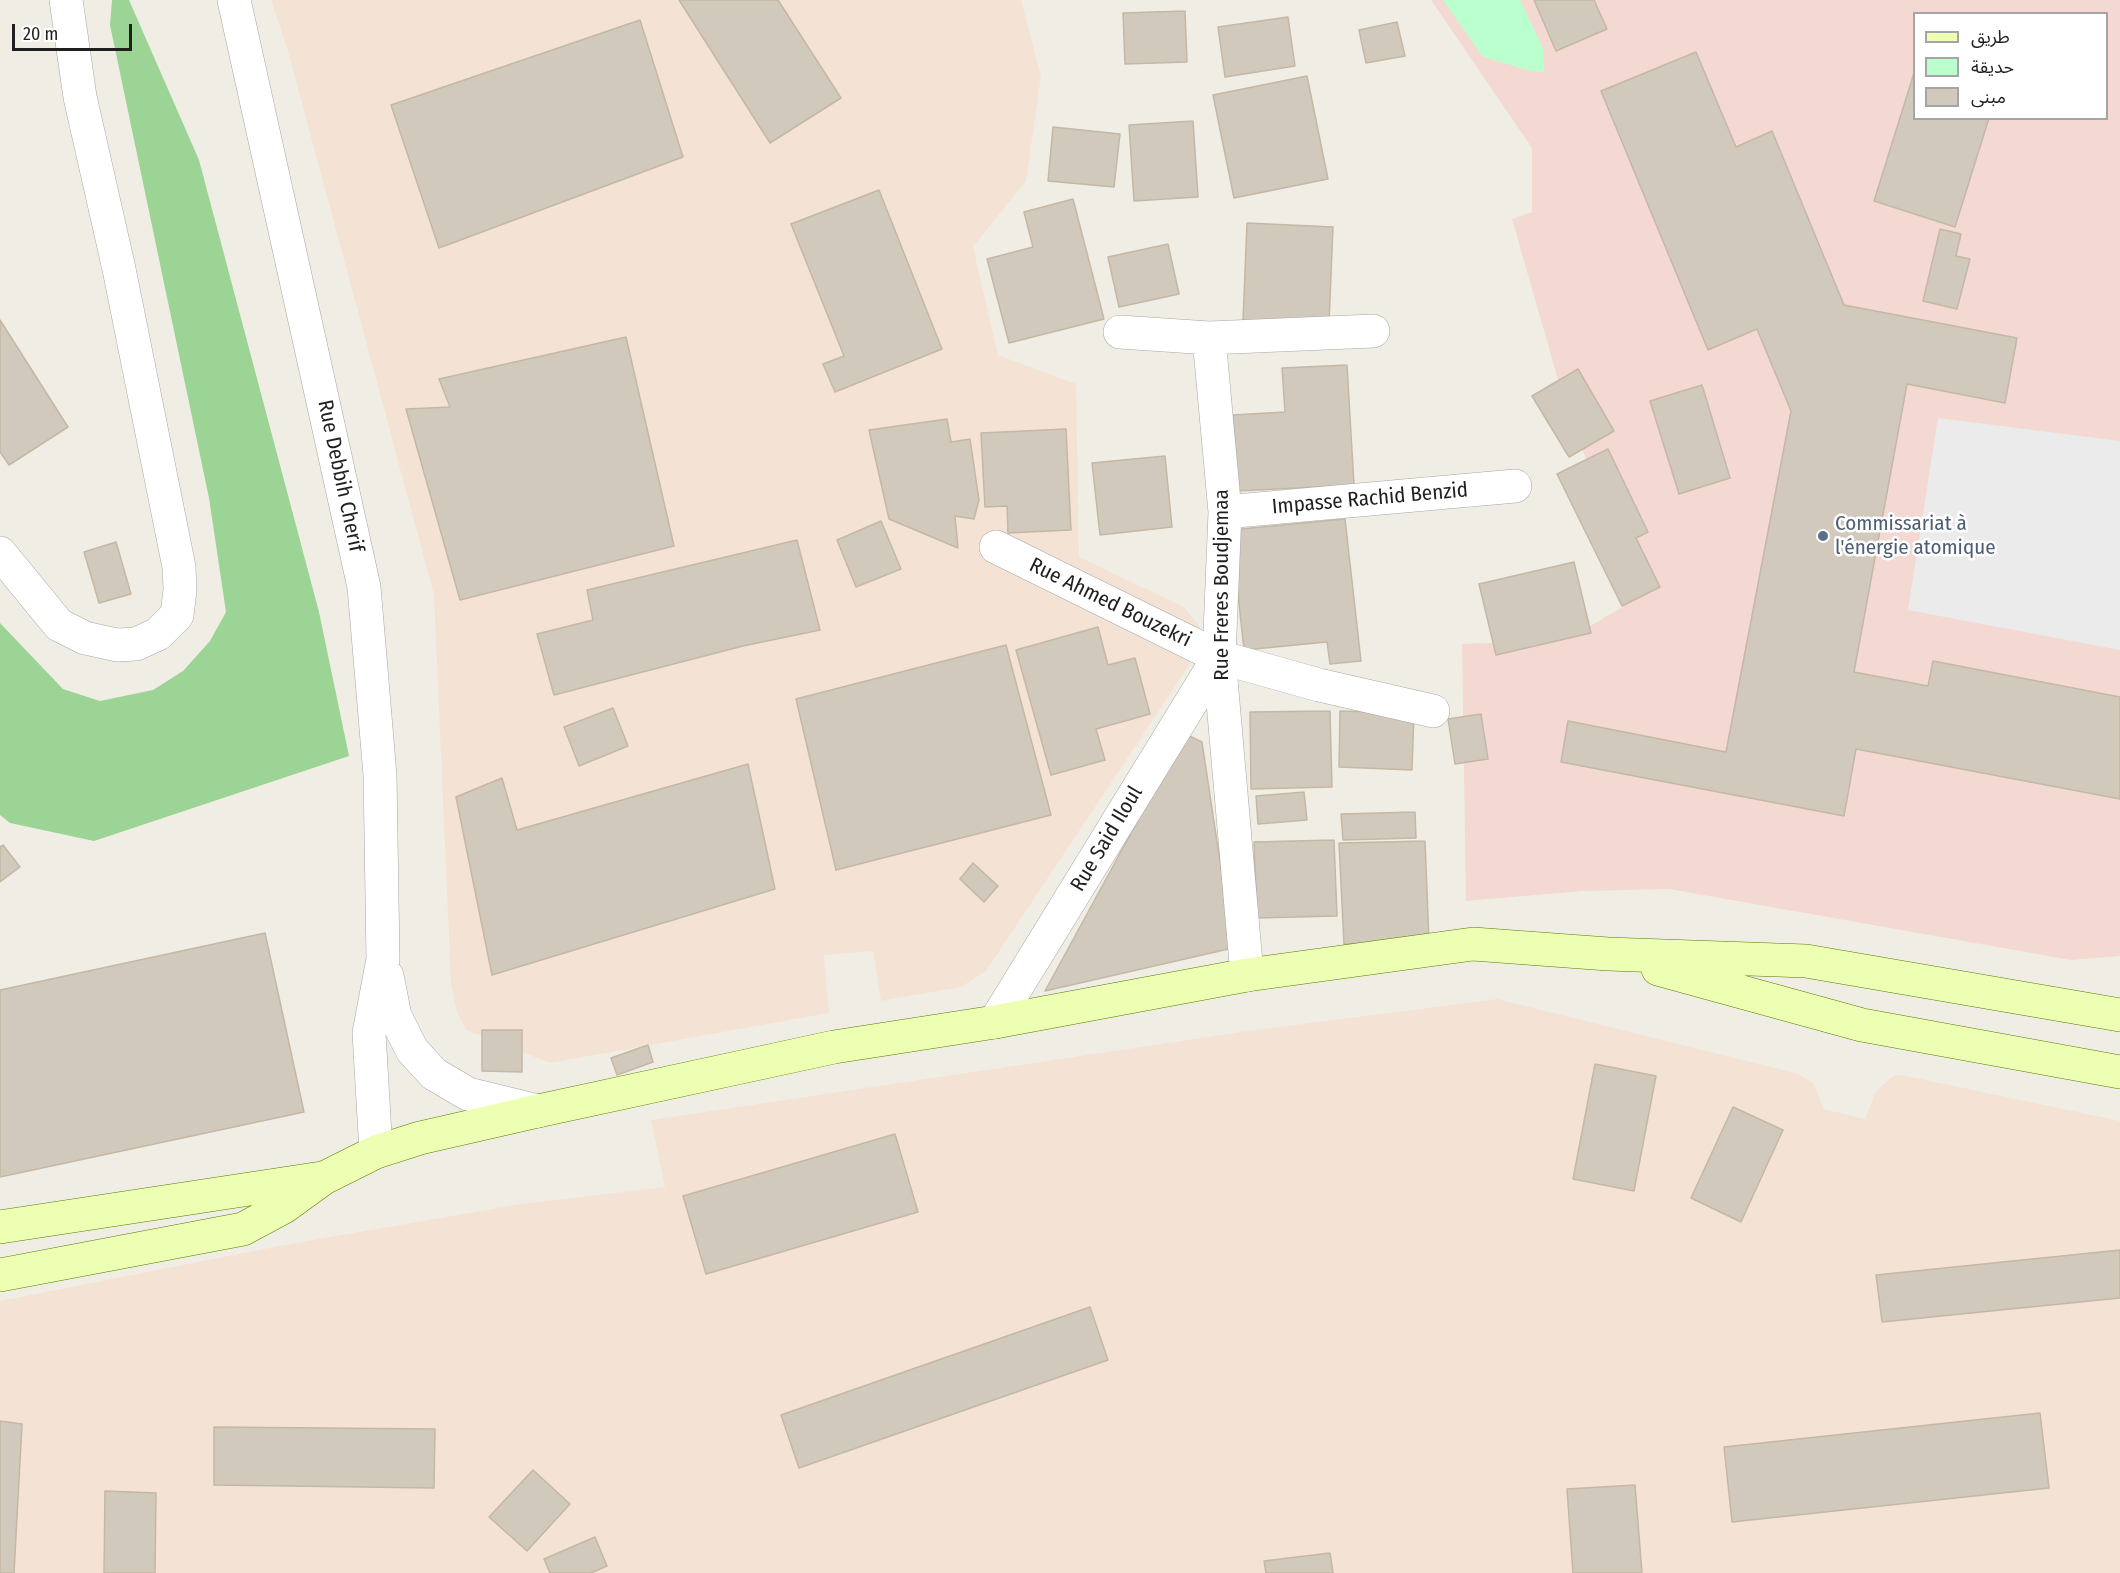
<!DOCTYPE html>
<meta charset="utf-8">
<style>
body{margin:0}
#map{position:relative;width:2120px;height:1573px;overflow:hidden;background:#f0eee4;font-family:"Fira Sans Condensed","Noto Sans Arabic",sans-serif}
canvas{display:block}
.legend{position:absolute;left:1913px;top:12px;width:195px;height:108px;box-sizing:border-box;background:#fff;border:2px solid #a5a5a5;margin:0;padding:8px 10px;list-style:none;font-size:18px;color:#1f1f1f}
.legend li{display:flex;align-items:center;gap:12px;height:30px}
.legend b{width:30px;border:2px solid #a5a5a5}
.scale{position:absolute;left:12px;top:24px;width:120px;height:27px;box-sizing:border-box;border:3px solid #1f1f1f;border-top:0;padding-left:8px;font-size:18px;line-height:21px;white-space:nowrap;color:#1f1f1f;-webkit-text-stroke:4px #fff;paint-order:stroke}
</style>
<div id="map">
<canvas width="2120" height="1573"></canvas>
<ul class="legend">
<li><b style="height:8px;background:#edffb3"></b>طريق</li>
<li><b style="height:16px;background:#bcffce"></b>حديقة</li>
<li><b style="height:16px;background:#d1c9bc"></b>مبنى</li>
</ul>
<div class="scale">20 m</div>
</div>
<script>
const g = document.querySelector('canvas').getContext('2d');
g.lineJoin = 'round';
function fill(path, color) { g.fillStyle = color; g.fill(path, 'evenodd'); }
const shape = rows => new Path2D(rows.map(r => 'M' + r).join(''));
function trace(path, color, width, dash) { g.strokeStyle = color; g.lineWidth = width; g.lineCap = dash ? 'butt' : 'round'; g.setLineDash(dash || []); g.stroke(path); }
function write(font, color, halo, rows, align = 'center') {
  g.font = font + ' "Fira Sans Condensed",sans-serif'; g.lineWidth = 5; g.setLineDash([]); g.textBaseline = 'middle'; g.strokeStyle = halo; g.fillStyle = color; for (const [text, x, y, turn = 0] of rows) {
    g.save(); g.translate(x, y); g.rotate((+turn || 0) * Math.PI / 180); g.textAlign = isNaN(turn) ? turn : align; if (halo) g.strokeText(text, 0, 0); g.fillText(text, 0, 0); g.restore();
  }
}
const commercial = shape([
 [1431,0,2120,0,2120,956,2071,960,1669,889,1583,891,1466,901,1462,644,1566,640,1643,595,1569,418,1512,219,1532,212,1532,148],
 [1914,14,2106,14,2106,118,1914,118]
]);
const military = shape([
 [271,0,1021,0,1041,76,1026,181,973,247,998,355,1076,384,1079,557,1184,607,1200,627,1198,652,986,971,961,987,881,1001,873,951,824,955,829,1013,550,1063,466,1030,457,1013,451,984,434,595,288,51],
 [1497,999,1796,1073,1813,1083,1824,1109,1865,1119,1876,1091,1893,1076,1902,1075,2120,1121,2120,1573,0,1573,0,1301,284,1245,521,1204,665,1187,651,1120,1248,1031]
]);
const forest = shape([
 [112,0,129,0,199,160,319,612,349,756,94,841,10,823,0,815,0,623,63,689,100,701,153,690,183,671,210,641,226,612,209,498,110,25]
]);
const park = shape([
 [1443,0,1520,0,1543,48,1544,72,1526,70,1482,56]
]);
const parking = shape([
 [1938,418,2120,441,2120,650,1908,610]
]);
const building = shape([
 [679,0,778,0,841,98,770,143,679,0],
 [1534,0,1594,0,1607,29,1556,51,1534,0],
 [1185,11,1187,62,1125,64,1123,13,1185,11],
 [1288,17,1295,66,1225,77,1218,27,1288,17],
 [640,20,683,157,439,248,391,105,640,20],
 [1397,22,1405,56,1366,63,1359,30,1397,22],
 [1696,52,1736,147,1772,131,1844,305,2017,338,2005,403,1907,384,1854,672,1928,686,1933,661,2120,697,2120,799,1856,749,1844,816,1561,762,1568,721,1726,752,1791,411,1757,329,1708,350,1601,91,1696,52],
 [1914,73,1914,118,1989,118,1955,227,1874,201,1914,73],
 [1307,76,1328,179,1234,198,1213,95,1307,76],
 [1193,121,1198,197,1134,201,1129,125,1193,121],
 [1053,127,1120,134,1114,187,1048,181,1053,127],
 [879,190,942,349,835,392,823,364,844,356,791,224,879,190],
 [1073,199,1104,319,1009,343,987,259,1033,247,1024,212,1073,199],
 [1247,223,1333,227,1329,323,1243,320,1247,223],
 [1940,229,1961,234,1956,256,1970,259,1957,309,1923,301,1940,229],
 [1168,244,1179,294,1119,307,1108,257,1168,244],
 [0,320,68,427,9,465,0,452,0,320],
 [626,337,674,546,460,600,406,409,450,407,439,379,626,337],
 [1347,365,1354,485,1238,491,1233,415,1285,412,1282,368,1347,365],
 [1578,369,1614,431,1569,457,1532,396,1578,369],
 [1702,385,1730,478,1679,494,1650,401,1702,385],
 [947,419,951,442,970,439,979,500,974,519,955,516,958,548,889,519,869,430,947,419],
 [1066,429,1071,530,1008,533,1007,506,985,507,981,433,1066,429],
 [1608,449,1648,532,1636,538,1660,587,1622,606,1557,474,1608,449],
 [1165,456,1172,527,1100,535,1092,463,1165,456],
 [1345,519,1361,661,1330,664,1327,642,1244,650,1231,530,1345,519],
 [881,521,901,569,856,587,837,540,881,521],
 [797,540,820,630,743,646,554,695,537,634,593,620,587,590,797,540],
 [116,542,131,594,99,603,84,552,116,542],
 [1574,562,1591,633,1496,655,1479,584,1574,562],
 [1098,627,1108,665,1135,658,1150,714,1096,729,1105,760,1051,775,1016,650,1098,627],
 [1006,645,1051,815,836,870,796,699,1006,645],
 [613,708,628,746,579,766,564,727,613,708],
 [1330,711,1332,787,1251,789,1250,712,1330,711],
 [1340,711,1414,713,1412,770,1339,767,1340,711],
 [1481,714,1488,759,1455,764,1448,719,1481,714],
 [1185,734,1202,742,1233,948,1045,991,1185,734],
 [748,764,775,889,492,975,456,797,502,778,517,830,748,764],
 [1304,792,1307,820,1258,824,1256,796,1304,792],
 [1415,812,1416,838,1343,840,1341,814,1415,812],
 [1334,840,1337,916,1257,918,1254,842,1334,840],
 [1425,841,1429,941,1344,944,1339,843,1425,841],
 [3,845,20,867,0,882,0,847,3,845],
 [973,863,998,886,984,902,960,879,973,863],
 [265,933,304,1112,0,1177,0,990,265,933],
 [482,1030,522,1030,522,1072,482,1071,482,1030],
 [648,1045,653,1062,617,1075,611,1058,648,1045],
 [1595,1064,1656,1076,1634,1191,1573,1179,1595,1064],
 [1733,1107,1783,1130,1741,1222,1691,1198,1733,1107],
 [895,1134,918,1212,706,1274,683,1196,895,1134],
 [2120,1250,2120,1298,1882,1322,1876,1275,2120,1250],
 [1090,1307,1108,1360,799,1468,781,1415,1090,1307],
 [2040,1413,2049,1488,1732,1522,1724,1447,2040,1413],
 [0,1421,22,1424,14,1573,0,1573,0,1421],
 [214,1427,435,1429,434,1488,214,1485,214,1427],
 [533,1470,570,1504,527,1551,489,1517,533,1470],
 [1635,1485,1642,1573,1573,1573,1567,1489,1635,1485],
 [105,1491,156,1493,155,1573,104,1573,105,1491],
 [595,1537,607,1566,591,1573,550,1573,544,1559,595,1537],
 [1330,1553,1333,1573,1266,1573,1264,1561,1330,1553]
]);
const minor = shape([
 [1120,332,1209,338,1373,331],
 [1209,338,1225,512,1219,657,1247,975],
 [1225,512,1515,486],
 [996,547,1219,657,1319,685,1433,711],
 [995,1022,1219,657]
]);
const tertiary = shape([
 [234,0,364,587,380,775,383,959,369,1033,376,1152],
 [0,553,59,625,85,638,117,645,136,644,158,634,177,615,180,590,179,567,119,269,80,97,66,0],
 [387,976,395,1016,412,1050,434,1074,468,1094,538,1111]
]);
const secondary = shape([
 [1658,969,1862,1025,2120,1072],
 [0,1227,322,1178],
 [0,1275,243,1229,284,1207,324,1178,376,1152,420,1138,538,1111,834,1047,995,1022,1247,975,1473,944,1608,954,1806,961,2120,1015]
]);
const markers = [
 [1823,536,6,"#5c6f8a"]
];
const streetNames = [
 ["Rue Debbih Cherif",340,476,78],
 ["Impasse Rachid Benzid",1370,499,-5],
 ["Rue Freres Boudjemaa",1222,585,-90],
 ["Rue Ahmed Bouzekri",1110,603,26],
 ["Rue Said Iloul",1107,839,-59]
];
const serviceNames = [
 ["Commissariat à",1835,524],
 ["l'énergie atomique",1835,548]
];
fill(commercial, '#f3d9d1');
fill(military, '#f4e3d5');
fill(forest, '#9bd494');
fill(park, '#bcffce');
fill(parking, '#ebebeb');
fill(building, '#d1c9bc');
trace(building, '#c4b8a4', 1.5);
trace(minor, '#a6a6a6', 34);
trace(tertiary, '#a6a6a6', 34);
trace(secondary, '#577b00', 34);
trace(minor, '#fff', 33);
trace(tertiary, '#fff', 33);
trace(secondary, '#edffb3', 33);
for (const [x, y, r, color] of markers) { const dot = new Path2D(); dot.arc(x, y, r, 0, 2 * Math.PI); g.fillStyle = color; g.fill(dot); trace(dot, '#fff', 2); }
write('21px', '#1f1f1f', '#fff', streetNames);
write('21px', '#4e5e75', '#fff', serviceNames, 'left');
</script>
